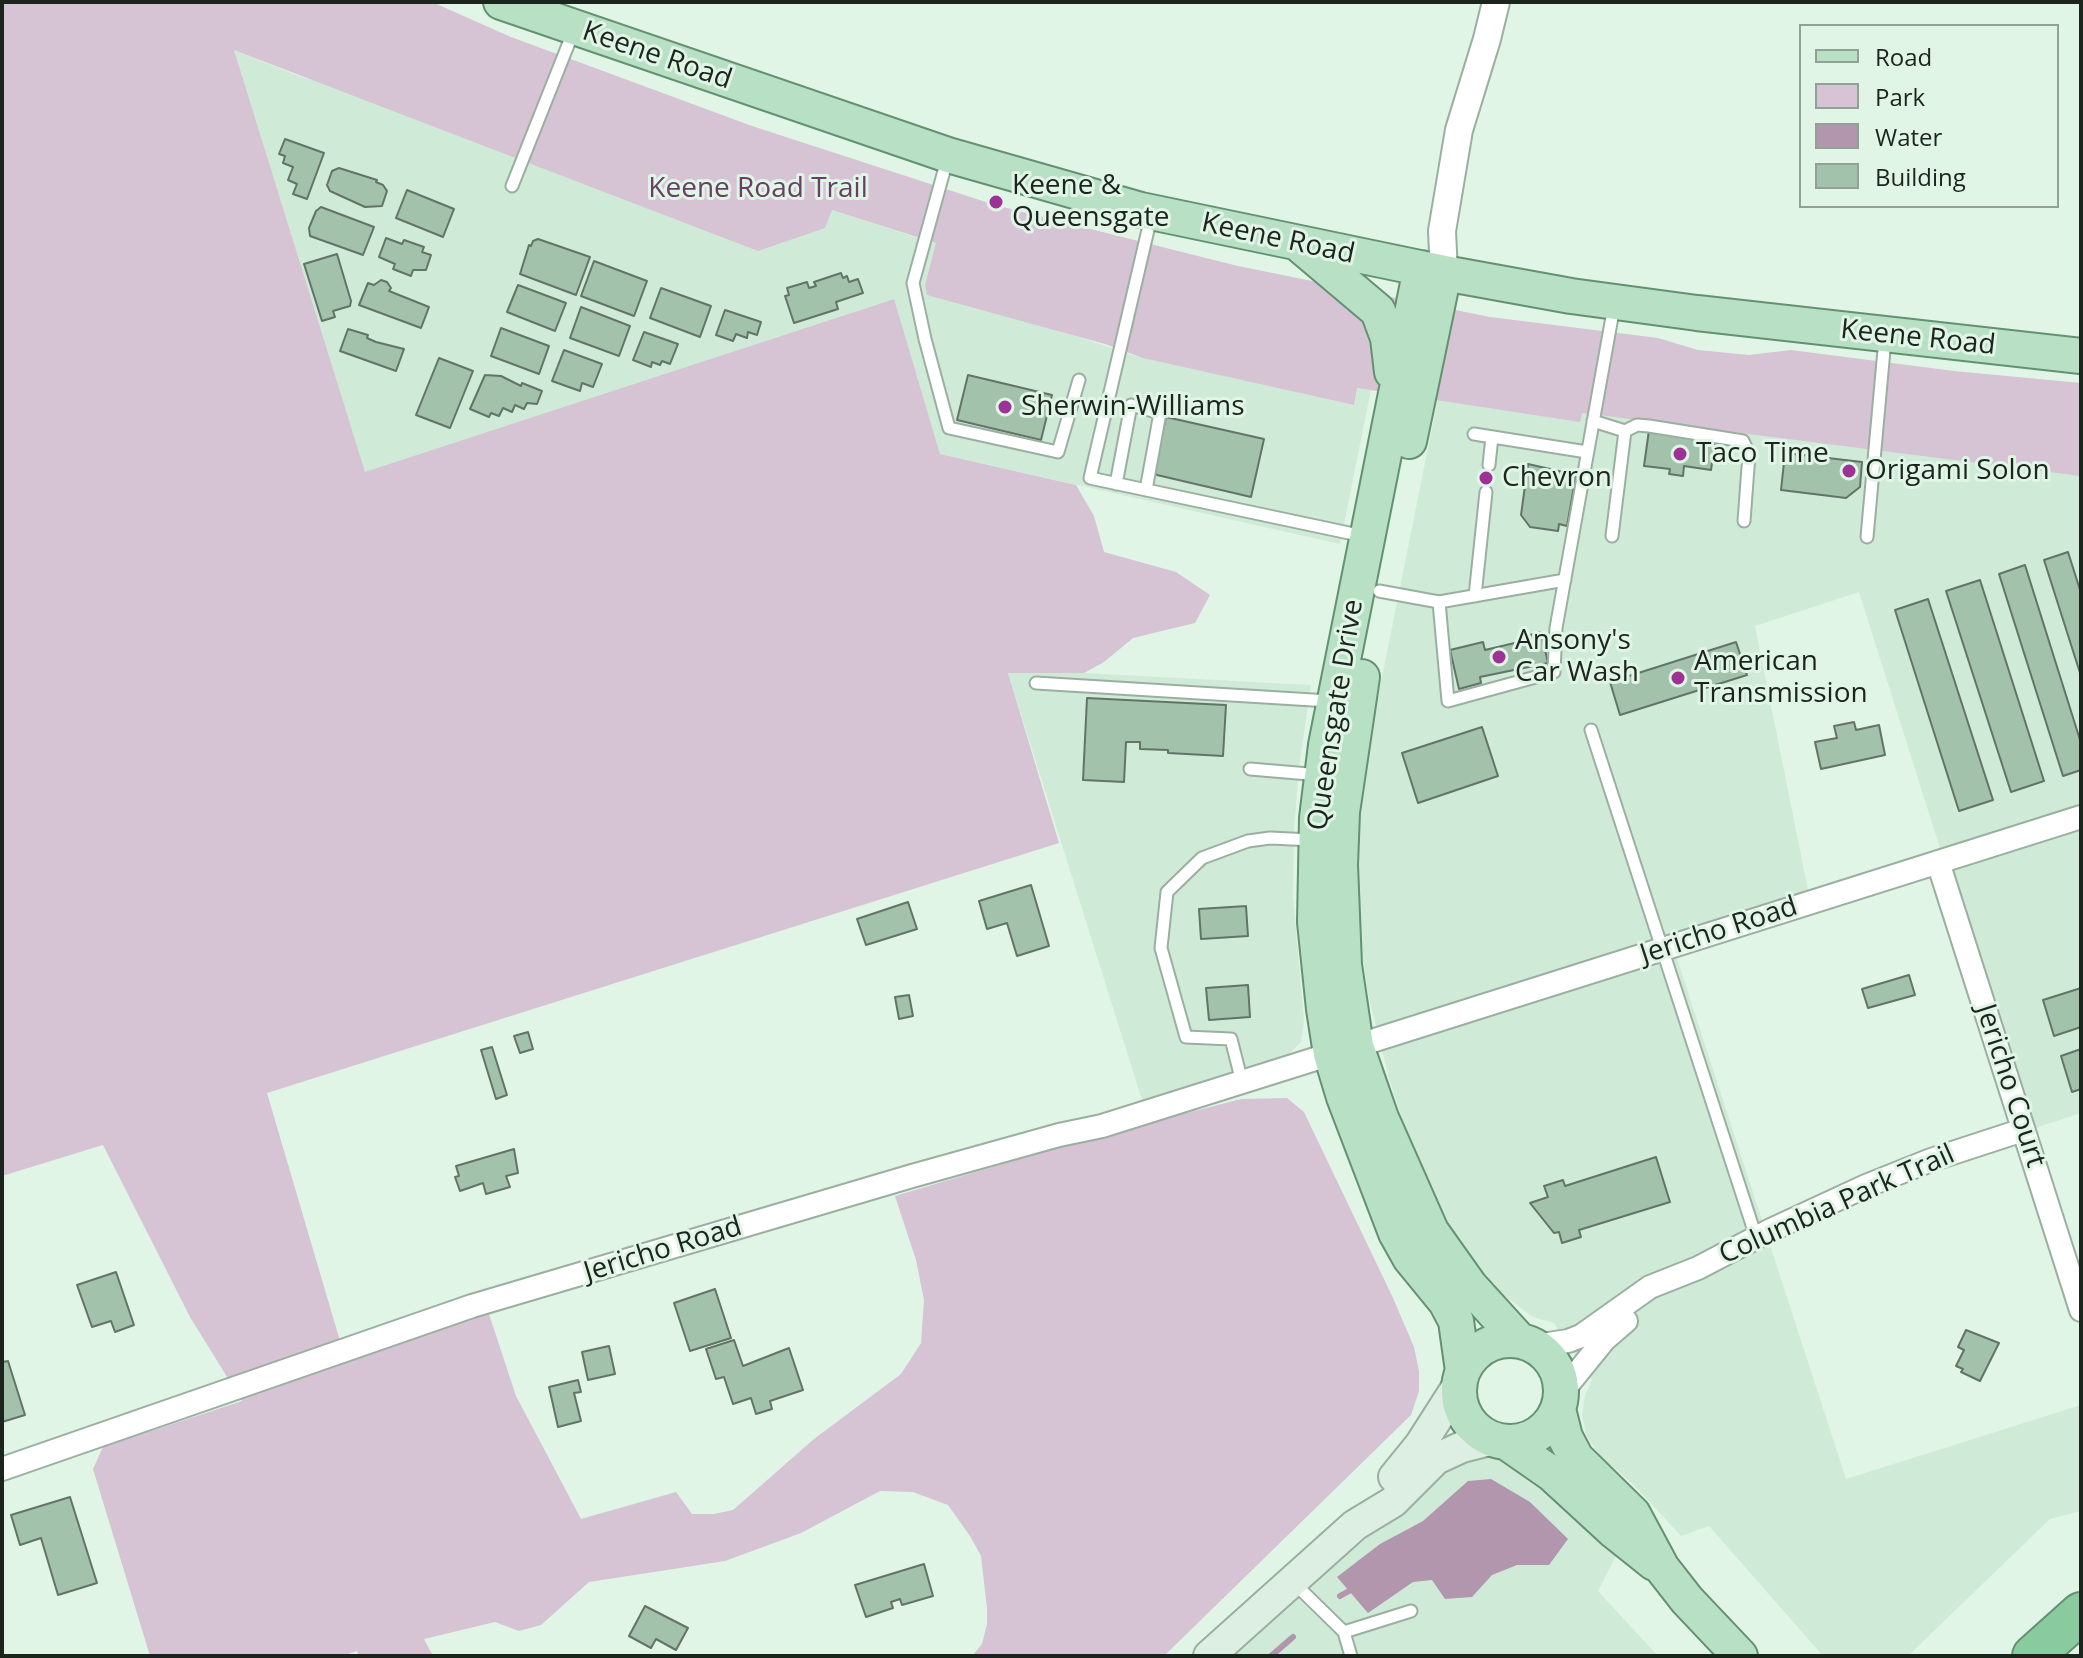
<!DOCTYPE html>
<style>
body{margin:0}
#map{position:relative;width:2083px;height:1658px;overflow:hidden;background:#e0f5e6;font-family:"Open Sans",sans-serif}
canvas{display:block}
.frame{position:absolute;inset:0;border:4px solid #1c241e;pointer-events:none}
.legend{position:absolute;left:1799px;top:24px;width:260px;height:184px;box-sizing:border-box;background:#e0f5e6;border:2px solid #92a196;margin:0;padding:10px 14px;list-style:none;font-size:24px;color:#1c241e}
.legend li{display:flex;align-items:center;gap:16px;height:40px}
.legend b{width:40px;border:2px solid #92a196}
</style>
<div id="map">
<canvas width="2083" height="1658"></canvas>
<div class="frame"></div>
<ul class="legend">
<li><b style="height:10px;background:#b8e0c5"></b>Road</li>
<li><b style="height:22px;background:#d6c3d3"></b>Park</li>
<li><b style="height:22px;background:#b196ae"></b>Water</li>
<li><b style="height:22px;background:#a2c2ab"></b>Building</li>
</ul>
</div>
<script>
const g = document.querySelector('canvas').getContext('2d');
g.lineJoin = 'round';
function fill(path, color) { g.fillStyle = color; g.fill(path, 'evenodd'); }
const shape = rows => new Path2D(rows.map(r => 'M' + r).join(''));
function trace(path, color, width, dash) { g.strokeStyle = color; g.lineWidth = width; g.lineCap = dash ? 'butt' : 'round'; g.setLineDash(dash || []); g.stroke(path); }
function write(font, color, halo, rows, align = 'center') {
  g.font = font + ' "Open Sans",sans-serif'; g.lineWidth = 6; g.setLineDash([]); g.textBaseline = 'middle'; g.strokeStyle = halo; g.fillStyle = color; for (const [text, x, y, turn = 0] of rows) {
    g.save(); g.translate(x, y); g.rotate((+turn || 0) * Math.PI / 180); g.textAlign = isNaN(turn) ? turn : align; if (halo) g.strokeText(text, 0, 0); g.fillText(text, 0, 0); g.restore();
  }
}
const built = shape([
 [234,50,301,77,832,210,937,244,925,285,1132,355,1354,405,1357,388,1371,390,1340,544,940,454,893,299,365,473],
 [1448,348,2081,424,2081,1113,2029,1130,1859,592,1755,626,1811,905,1674,949,1846,1479,2081,1405,2081,1511,2050,1519,1908,1656,1823,1656,1709,1526,1681,1536,1634,1485,1601,1457,1587,1437,1582,1416,1585,1396,1592,1380,1554,1323,1533,1317,1503,1295,1469,1257,1435,1201,1405,1128,1390,1082,1368,994,1363,961,1359,904,1359,832,1369,742],
 [1008,673,1084,673,1311,685,1299,767,1294,829,1293,896,1304,1021,1301,1042,1289,1054,1264,1064,1142,1100],
 [1485,1456,1503,1460,1526,1471,1618,1552,1598,1591,1658,1656,1230,1656,1364,1540,1373,1526,1453,1463]
]);
const green = shape([
 [2,2,432,2,511,37,752,126,995,205,1238,266,1490,317,1658,338,1698,350,1749,355,1791,350,1954,371,2081,383,2081,476,1582,413,1580,422,1357,388,1354,405,1143,358,1105,344,927,295,925,285,936,243,832,210,825,228,758,251,234,50,365,472,894,299,940,454,1076,485,1094,516,1104,552,1176,572,1210,595,1195,623,1133,638,1104,662,1084,673,1008,673,1059,843,267,1093,340,1341,483,1296,516,1396,581,1519,676,1492,692,1514,714,1514,733,1510,814,1439,901,1374,921,1343,924,1300,916,1260,895,1196,1083,1140,1241,1099,1287,1098,1304,1112,1393,1298,1414,1347,1419,1371,1419,1391,1411,1415,1164,1656,972,1656,982,1644,987,1624,987,1608,981,1556,970,1536,948,1505,913,1492,880,1491,801,1533,725,1561,589,1582,541,1625,519,1631,495,1622,424,1639,433,1656,359,1656,357,1651,342,1656,150,1656,93,1469,103,1447,242,1401,190,1317,103,1145,2,1176]
]);
const water = shape([
 [1491,1479,1530,1502,1568,1539,1549,1565,1517,1565,1492,1575,1472,1597,1445,1599,1432,1580,1413,1582,1368,1613,1337,1577,1380,1544,1423,1521,1468,1481]
]);
const stream = shape([
 [1340,1596,1349,1591],
 [1271,1656,1293,1637]
]);
const building = shape([
 [285,139,324,153,307,199,293,194,297,184,288,180,293,167,283,163,285,156,279,154,285,139],
 [339,168,377,180,376,182,383,185,387,191,382,206,365,207,330,191,327,185,332,171,339,168],
 [407,190,454,209,443,237,396,218,407,190],
 [321,207,374,227,363,255,310,236,309,228,316,211,321,207],
 [386,238,402,244,404,240,424,247,422,252,431,255,426,270,413,270,411,276,393,269,395,264,379,257,386,238],
 [538,239,590,257,576,295,520,274,529,245,531,246,533,241,538,239],
 [337,254,351,301,350,306,333,311,335,317,322,321,304,264,337,254],
 [594,261,647,281,634,316,581,296,594,261],
 [841,273,843,278,847,276,849,282,858,279,863,293,836,302,838,309,794,323,785,296,789,295,787,288,807,282,809,288,816,286,814,282,841,273],
 [381,280,387,282,391,288,389,291,429,307,421,328,359,305,368,283,374,285,381,280],
 [518,285,566,303,555,331,507,312,518,285],
 [661,288,711,306,700,337,650,318,661,288],
 [581,307,630,326,619,356,570,338,581,307],
 [725,310,761,322,757,335,748,332,747,338,736,334,733,341,716,335,725,310],
 [501,328,549,346,539,374,491,356,501,328],
 [348,329,368,335,367,338,376,342,404,349,396,371,340,351,348,329],
 [644,332,678,344,670,364,662,361,660,365,652,362,651,367,633,360,644,332],
 [564,350,602,364,593,387,582,383,580,391,552,381,564,350],
 [439,358,473,371,450,428,416,415,439,358],
 [485,375,501,376,521,386,522,383,542,391,537,404,527,403,524,409,515,405,512,412,503,408,499,416,491,413,489,417,470,409,485,375],
 [968,375,1052,395,1041,440,957,420,968,375],
 [1166,417,1264,439,1251,497,1157,475,1154,471,1166,417],
 [1649,430,1691,436,1691,439,1715,442,1711,470,1684,466,1683,476,1669,474,1670,469,1644,466,1649,430],
 [1785,453,1862,462,1860,487,1846,498,1781,490,1785,453],
 [1528,464,1576,475,1567,526,1559,524,1558,531,1530,527,1521,515,1528,464],
 [2068,552,2081,593,2081,676,2044,560,2068,552],
 [2025,565,2081,743,2081,770,2063,776,1999,574,2025,565],
 [1980,580,2044,781,2011,792,1946,591,1980,580],
 [1928,599,1993,800,1959,811,1895,610,1928,599],
 [1541,632,1548,663,1480,677,1481,683,1459,689,1450,650,1483,642,1485,650,1523,641,1522,637,1541,632],
 [1736,642,1747,675,1620,715,1610,682,1736,642],
 [1087,698,1226,705,1223,756,1168,753,1168,750,1140,749,1140,742,1126,742,1124,782,1083,780,1087,698],
 [1854,722,1856,730,1879,725,1885,755,1821,769,1815,742,1837,738,1834,726,1854,722],
 [1482,727,1498,776,1418,803,1402,753,1482,727],
 [1031,885,1049,946,1017,956,1007,923,987,929,979,901,1031,885],
 [908,902,917,929,866,945,857,919,908,902],
 [1246,906,1248,936,1201,939,1199,909,1246,906],
 [1909,975,1915,995,1868,1008,1862,989,1909,975],
 [1248,985,1250,1017,1209,1020,1206,988,1248,985],
 [2081,988,2081,1027,2054,1036,2043,1000,2081,988],
 [909,995,913,1016,899,1019,895,997,909,995],
 [528,1032,533,1049,520,1053,514,1036,528,1032],
 [492,1047,507,1095,496,1099,481,1050,492,1047],
 [2081,1049,2081,1089,2072,1092,2061,1056,2081,1049],
 [514,1149,518,1173,506,1176,510,1187,486,1194,483,1183,460,1191,455,1177,459,1176,456,1166,514,1149],
 [1656,1157,1670,1202,1579,1230,1581,1237,1562,1243,1559,1232,1554,1233,1530,1203,1548,1197,1544,1186,1563,1180,1565,1186,1656,1157],
 [116,1272,134,1325,115,1332,111,1321,92,1327,77,1285,116,1272],
 [715,1289,731,1338,690,1351,674,1303,715,1289],
 [1966,1330,1999,1343,1980,1381,1961,1372,1963,1369,1956,1366,1964,1350,1958,1347,1966,1330],
 [734,1340,743,1366,789,1348,803,1390,770,1401,772,1409,756,1414,751,1398,733,1404,724,1377,716,1379,706,1349,734,1340],
 [609,1346,615,1374,588,1380,582,1352,609,1346],
 [8,1361,25,1415,2,1422,2,1362,8,1361],
 [578,1380,581,1392,574,1393,581,1421,558,1427,549,1387,578,1380],
 [70,1497,97,1583,58,1595,41,1538,20,1545,11,1515,70,1497],
 [924,1564,933,1596,902,1605,900,1599,891,1602,893,1608,866,1617,855,1585,924,1564],
 [645,1606,688,1628,676,1650,656,1639,651,1648,629,1636,645,1606]
]);
const service = shape([
 [947,160,913,283,925,339,949,428,1058,452,1079,380],
 [512,186,574,30],
 [1151,217,1090,478,1363,536],
 [1593,421,1625,431,1612,536],
 [1625,431,1637,425,1649,426,1743,441,1749,454,1744,521],
 [1474,434,1587,452],
 [1489,465,1492,437],
 [1116,484,1131,405,1160,413,1146,490],
 [1867,537,1885,339],
 [1379,591,1439,602,1565,580],
 [1475,596,1486,492],
 [1439,602,1448,701,1554,672,1556,628,1614,306],
 [1036,683,1329,701],
 [1591,730,1756,1237],
 [1250,769,1321,775],
 [1242,1082,1231,1039,1186,1037,1161,948,1167,892,1202,858,1248,841,1270,838,1312,840],
 [1294,1583,1344,1632,1351,1656],
 [1344,1632,1411,1611]
]);
const minor = shape([
 [1938,862,2081,1310],
 [1356,1046,2081,817],
 [1535,1346,1568,1341,1581,1336,1650,1287,1698,1268,1771,1230,1866,1186,1931,1160,2023,1130],
 [1561,1393,1604,1340,1626,1321],
 [2,1469,472,1306,912,1176,1059,1135,1102,1126,1331,1054]
]);
const tertiary = shape([
 [1444,273,1442,231,1459,130,1487,39,1496,2]
]);
const secondary = shape([
 [1394,1477,1420,1445,1459,1384],
 [1209,1656,1355,1525,1393,1502,1436,1459,1462,1447,1494,1439]
]);
const primary = shape([
 [501,2,948,155,1141,210,1444,273,1571,296,1697,313,2081,356],
 [1301,246,1378,311,1388,338,1392,372],
 [1421,268,1326,745,1317,818,1315,922,1324,1009,1331,1054,1344,1097,1396,1233,1410,1258,1446,1302,1456,1321,1463,1371],
 [1409,441,1444,273],
 [1362,677,1342,812,1340,865,1344,965,1356,1046,1381,1118,1431,1231,1470,1286,1520,1341],
 '1459 1391a51 51 0 1 1 102 0a51 51 0 1 1-102 0Z',
 [1558,1409,1565,1437,1576,1458,1633,1514,1662,1568,1687,1600,1740,1656],
 [1506,1442,1552,1474,1614,1531,1654,1563]
]);
const motorway = shape([
 [2033,1656,2081,1613]
]);
const markers = [
 [996,202,8,"#9c3295"],
 [1005,407,8,"#9c3295"],
 [1680,454,8,"#9c3295"],
 [1849,471,8,"#9c3295"],
 [1486,478,8,"#9c3295"],
 [1499,657,8,"#9c3295"],
 [1678,678,8,"#9c3295"]
];
const streetNames = [
 ["Keene Road",657,56,19],
 ["Keene Road",1278,239,12],
 ["Keene Road",1918,338,6],
 ["Queensgate Drive",1336,715,-81],
 ["Jericho Road",1719,931,-18],
 ["Jericho Court",2010,1086,72],
 ["Columbia Park Trail",1837,1205,-24],
 ["Jericho Road",663,1250,-17]
];
const poiNames = [
 ["Keene &",1012,186],
 ["Queensgate",1012,218],
 ["Sherwin-Williams",1021,407],
 ["Taco Time",1696,454],
 ["Origami Solon",1865,471],
 ["Chevron",1502,478],
 ["Ansony's",1515,641],
 ["Car Wash",1515,673],
 ["American",1694,662],
 ["Transmission",1694,694]
];
const parkNames = [
 ["Keene Road Trail",758,189]
];
fill(built, '#cfebd7');
fill(green, '#d6c3d3');
fill(water, '#b196ae');
trace(stream, '#b196ae', 6);
fill(building, '#a2c2ab');
trace(building, '#627467', 2);
trace(service, '#9bafa1', 15);
trace(minor, '#9bafa1', 26);
trace(tertiary, '#9bafa1', 30);
trace(secondary, '#9bafa1', 34);
trace(primary, '#639171', 38);
trace(motorway, '#639171', 44);
trace(service, '#fff', 11);
trace(minor, '#fff', 22);
trace(tertiary, '#fff', 26);
trace(secondary, '#dcefe2', 30);
trace(primary, '#b8e0c5', 34);
trace(motorway, '#89cb9e', 40);
for (const [x, y, r, color] of markers) { const dot = new Path2D(); dot.arc(x, y, r, 0, 2 * Math.PI); g.fillStyle = color; g.fill(dot); trace(dot, '#e0f5e6', 3); }
write('28px', '#1c241e', '#e0f5e6', streetNames);
write('28px', '#1c241e', '#e0f5e6', poiNames, 'left');
write('28px', '#684063', '#e0f5e6', parkNames);
</script>
